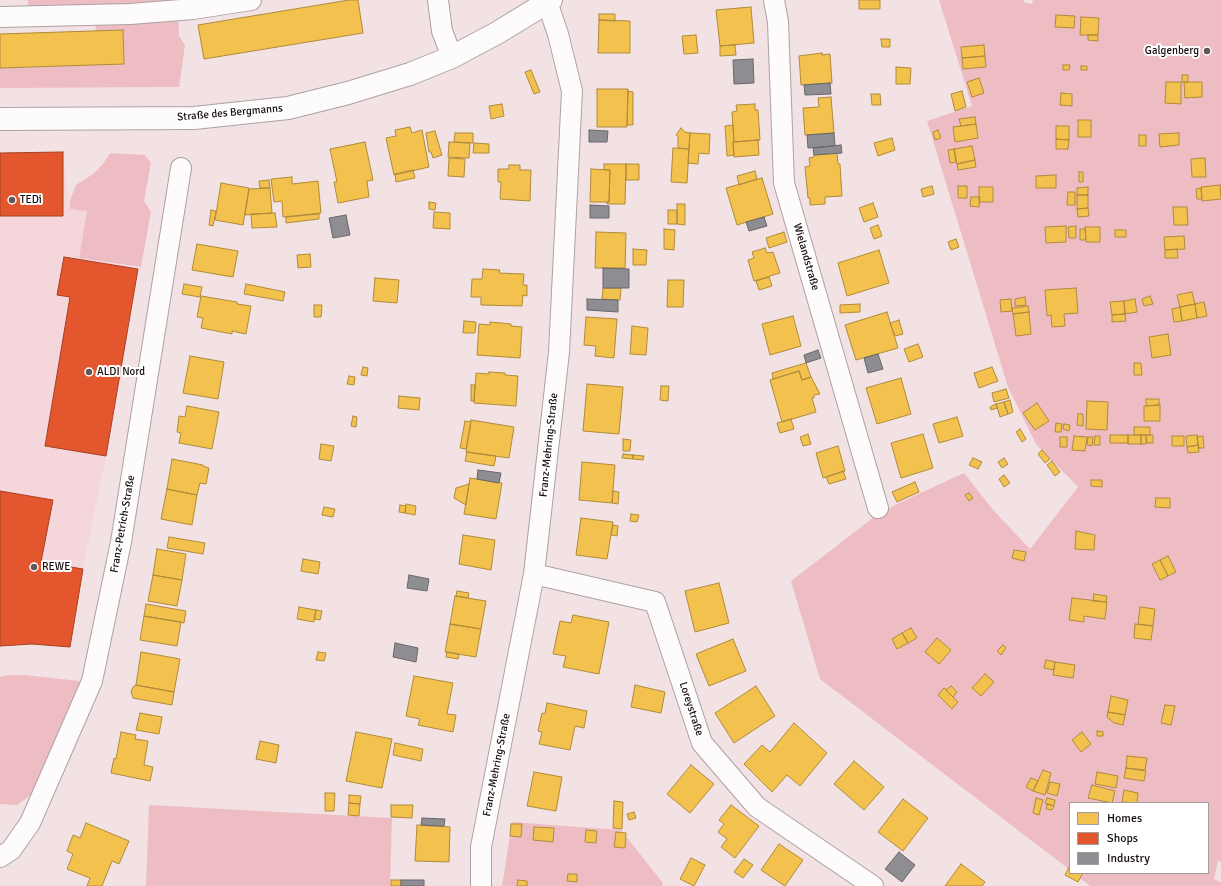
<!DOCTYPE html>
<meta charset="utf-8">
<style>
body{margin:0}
#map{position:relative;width:1221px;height:886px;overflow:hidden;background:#f3e2e4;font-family:Signika,sans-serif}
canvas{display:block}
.legend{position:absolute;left:1069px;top:802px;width:140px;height:72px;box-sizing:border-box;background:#fff;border:1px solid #a19d9e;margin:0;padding:5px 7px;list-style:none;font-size:12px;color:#150b0c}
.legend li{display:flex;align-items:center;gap:8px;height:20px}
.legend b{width:20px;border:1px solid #a19d9e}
</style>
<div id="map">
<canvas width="1221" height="886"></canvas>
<ul class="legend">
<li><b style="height:11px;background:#f2c14e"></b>Homes</li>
<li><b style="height:11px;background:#e4572e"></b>Shops</li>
<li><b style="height:11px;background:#8d8d92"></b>Industry</li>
</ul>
</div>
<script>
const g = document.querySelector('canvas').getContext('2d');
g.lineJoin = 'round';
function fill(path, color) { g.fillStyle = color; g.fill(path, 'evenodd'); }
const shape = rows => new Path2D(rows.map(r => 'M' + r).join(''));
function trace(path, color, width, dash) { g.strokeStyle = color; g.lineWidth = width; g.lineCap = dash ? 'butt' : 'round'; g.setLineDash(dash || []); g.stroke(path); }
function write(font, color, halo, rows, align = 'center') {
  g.font = font + ' Signika,sans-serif'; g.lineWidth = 4; g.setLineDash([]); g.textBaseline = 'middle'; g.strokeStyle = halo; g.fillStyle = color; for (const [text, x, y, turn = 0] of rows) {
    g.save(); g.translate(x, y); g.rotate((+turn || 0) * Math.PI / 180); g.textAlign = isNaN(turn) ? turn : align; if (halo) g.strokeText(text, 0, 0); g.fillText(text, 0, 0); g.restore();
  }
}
const built = shape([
 [63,152,70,209,87,211,79,258,138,269,106,456,83,569,70,647,32,644,0,646,0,153]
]);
const green = shape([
 [28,0,199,0,198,5,28,9],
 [939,0,1024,0,1024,2,1032,4,1033,0,1221,0,1221,862,1218,861,1214,879,1221,882,1221,886,1090,886,1073,873,1208,873,1208,803,1070,803,1070,870,820,679,791,581,874,517,897,504,964,473,994,511,1030,549,1078,487,1036,444,1008,387,927,121,972,106],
 [178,17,179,36,185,45,179,87,0,88,0,68,124,64,123,30,96,31,95,21],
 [110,153,145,155,151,163,144,201,151,212,141,267,79,258,87,211,70,209,70,200,76,185,93,174,103,164],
 [8,675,24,675,80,681,61,730,37,786,31,795,17,805,0,804,0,677],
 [149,805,392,818,390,886,146,886],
 [512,822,621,830,663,883,662,886,502,886]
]);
const homes = shape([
 [349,0,358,0,363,33,204,59,198,25,349,0],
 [859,0,880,0,880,9,859,9,859,0],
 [751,7,754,43,720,46,716,10,751,7],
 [599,14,615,14,615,21,599,20,599,14],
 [1056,15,1075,16,1074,28,1055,27,1056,15],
 [1081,17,1099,18,1098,35,1080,35,1081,17],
 [599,20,630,21,630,53,598,53,599,20],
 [123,30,124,64,0,68,0,34,123,30],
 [696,35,698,53,684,54,682,36,696,35],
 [1088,35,1098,35,1098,41,1088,40,1088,35],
 [881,39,890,39,890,47,882,47,881,39],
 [735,45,736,55,720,56,720,46,735,45],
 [984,45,985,56,962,58,961,47,984,45],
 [822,53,822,55,830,54,832,83,801,85,799,56,822,53],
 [985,56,986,67,963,69,962,58,985,56],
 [1063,65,1070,65,1069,70,1063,70,1063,65],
 [1081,66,1087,66,1087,70,1081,70,1081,66],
 [896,67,911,68,910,84,896,84,896,67],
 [531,70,540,92,534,94,525,72,531,70],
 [1182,75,1188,75,1188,82,1182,82,1182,75],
 [979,78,984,93,972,97,967,82,979,78],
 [1166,82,1181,82,1181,104,1165,103,1166,82],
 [1184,82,1202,82,1202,97,1185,98,1184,82],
 [597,89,628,89,627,127,597,127,597,89],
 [628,91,633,92,633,125,627,125,628,91],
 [962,91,966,107,955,111,951,94,962,91],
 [1061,93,1072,94,1072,106,1060,105,1061,93],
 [871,94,880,94,881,105,872,105,871,94],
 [831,97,834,133,805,135,803,108,819,107,818,98,831,97],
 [502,104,504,116,491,119,489,106,502,104],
 [755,104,755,110,758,110,760,140,734,142,732,112,737,111,736,105,755,104],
 [975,117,976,124,961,126,959,119,975,117],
 [1078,120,1091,120,1091,137,1078,137,1078,120],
 [976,124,978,138,955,142,953,127,976,124],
 [733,125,734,142,733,142,734,155,727,156,725,126,733,125],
 [1056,126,1069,126,1069,140,1056,139,1056,126],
 [410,127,412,133,422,130,429,167,394,175,386,138,396,136,395,130,410,127],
 [681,128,685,132,690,133,689,149,678,148,678,137,676,135,681,128],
 [938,130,941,138,935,140,933,132,938,130],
 [435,131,442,155,433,158,431,152,429,152,426,133,435,131],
 [455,133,473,133,473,143,454,142,455,133],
 [690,133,710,134,709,154,699,153,698,164,688,163,690,133],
 [1179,133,1179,145,1160,147,1159,134,1179,133],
 [1139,135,1146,135,1146,146,1139,146,1139,135],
 [892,138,895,150,878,156,874,143,892,138],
 [1056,139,1069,140,1068,149,1056,149,1056,139],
 [758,140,759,155,734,157,733,142,758,140],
 [365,142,373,180,367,181,369,197,338,203,334,182,337,182,330,149,365,142],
 [449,142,470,143,469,158,448,157,449,142],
 [474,143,489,144,489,153,473,153,474,143],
 [972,146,975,160,957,164,954,149,972,146],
 [673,148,689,149,687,183,671,182,673,148],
 [954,149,956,162,950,163,948,150,954,149],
 [837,153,838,164,840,164,842,196,825,197,825,204,810,205,810,198,808,198,805,167,810,166,809,158,814,157,814,155,837,153],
 [449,158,465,159,464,177,448,176,449,158],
 [1205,158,1206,177,1192,177,1191,159,1205,158],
 [975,160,976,167,958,170,957,164,975,160],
 [604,164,626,164,625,204,607,204,607,202,609,202,610,170,604,170,604,164],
 [626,164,639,164,639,180,626,180,626,164],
 [509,165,520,165,520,170,531,170,530,201,500,199,501,182,498,182,498,169,509,169,509,165],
 [591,169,610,170,609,202,590,202,591,169],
 [413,170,415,178,396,182,395,174,413,170],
 [755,171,757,179,739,185,737,176,755,171],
 [1079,172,1083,172,1083,182,1079,182,1079,172],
 [1056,175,1056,188,1036,188,1036,176,1056,175],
 [292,177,292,184,318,181,321,213,283,217,282,201,274,202,271,179,292,177],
 [762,178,773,214,737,225,726,188,762,178],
 [269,180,270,188,260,188,259,181,269,180],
 [221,183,249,188,243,225,215,220,221,183],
 [1220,185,1221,199,1202,201,1201,187,1220,185],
 [932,186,934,194,923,197,921,189,932,186],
 [958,186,967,186,967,198,958,198,958,186],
 [979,187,993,187,993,202,979,202,979,187],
 [1088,187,1088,195,1077,195,1077,188,1088,187],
 [270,188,272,213,245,215,249,189,270,188],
 [1201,188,1202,199,1197,199,1196,189,1201,188],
 [1068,192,1075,192,1075,205,1067,205,1068,192],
 [1077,195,1088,195,1088,208,1077,209,1077,195],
 [971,197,980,197,979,207,970,206,971,197],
 [429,202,436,203,435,210,429,209,429,202],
 [873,203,878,217,864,222,859,208,873,203],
 [677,204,685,204,685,225,677,224,677,204],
 [1173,207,1187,207,1188,225,1174,225,1173,207],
 [1088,208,1089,216,1078,217,1077,209,1088,208],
 [211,210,216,211,213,226,209,225,211,210],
 [668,210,677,210,677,224,668,224,668,210],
 [434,212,450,213,450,229,433,228,434,212],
 [275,213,277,227,252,228,251,214,275,213],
 [319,214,319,219,286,223,286,217,319,214],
 [878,225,882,236,874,239,870,228,878,225],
 [1066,226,1066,242,1046,243,1045,227,1066,226],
 [1076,226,1076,238,1069,238,1068,227,1076,226],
 [1085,227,1100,227,1100,242,1086,242,1085,227],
 [664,229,675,230,674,250,664,249,664,229],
 [1080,229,1085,229,1086,240,1080,240,1080,229],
 [1115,230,1126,230,1126,237,1115,237,1115,230],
 [596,232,626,233,625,268,595,268,596,232],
 [784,232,787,242,769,248,766,238,784,232],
 [1184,236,1185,249,1165,250,1164,237,1184,236],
 [956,239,959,247,951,250,948,242,956,239],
 [197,244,238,251,233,277,192,270,197,244],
 [765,248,767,253,773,252,780,273,754,281,748,260,754,258,752,252,765,248],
 [633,249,647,250,646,265,633,265,633,249],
 [1177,249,1178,258,1165,258,1165,250,1177,249],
 [879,250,889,283,847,296,838,263,879,250],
 [310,254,311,267,298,268,297,255,310,254],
 [483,269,500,270,499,273,524,274,523,285,527,285,527,296,523,295,522,306,481,305,481,297,471,297,472,279,482,279,483,269],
 [769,277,772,286,759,290,756,281,769,277],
 [375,278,399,280,397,303,373,301,375,278],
 [668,280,684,280,683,307,667,307,668,280],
 [184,284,202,287,200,297,182,294,184,284],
 [246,284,285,292,283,301,244,294,246,284],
 [603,288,621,288,620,300,602,299,603,288],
 [1076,288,1078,313,1064,314,1065,326,1052,327,1051,315,1047,316,1045,290,1076,288],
 [1192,292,1195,304,1180,307,1177,295,1192,292],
 [201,296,237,302,237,304,251,306,246,334,232,331,232,334,201,328,203,318,197,317,201,296],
 [1150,296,1153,304,1144,306,1142,299,1150,296],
 [1025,297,1026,305,1015,306,1015,299,1025,297],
 [1011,299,1012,311,1001,312,1000,300,1011,299],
 [1135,299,1137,312,1125,314,1124,301,1135,299],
 [1124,301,1125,314,1112,315,1110,302,1124,301],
 [1204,302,1207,316,1197,318,1195,304,1204,302],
 [860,304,860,312,840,313,840,305,860,304],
 [1195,304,1197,318,1182,321,1180,307,1195,304],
 [314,305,322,305,321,317,314,317,314,305],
 [1028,306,1029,312,1013,314,1012,308,1028,306],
 [1180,307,1182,321,1174,322,1172,309,1180,307],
 [887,312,898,348,856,360,845,325,887,312],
 [1029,312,1031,334,1016,336,1013,314,1029,312],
 [1125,314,1126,321,1112,322,1112,315,1125,314],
 [793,316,801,346,770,355,762,324,793,316],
 [586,317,617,319,614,358,595,356,596,346,584,345,586,317],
 [899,320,903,334,895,336,890,323,899,320],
 [464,321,476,322,475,333,463,333,464,321],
 [490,322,511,324,511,326,522,327,520,358,477,355,479,324,490,325,490,322],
 [632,326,648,328,646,355,630,354,632,326],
 [1168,334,1171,355,1152,358,1149,337,1168,334],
 [918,344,923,357,909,362,904,349,918,344],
 [190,356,224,362,218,399,183,393,190,356],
 [806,363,811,377,802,380,799,371,773,379,772,373,806,363],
 [1134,363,1141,363,1142,375,1134,375,1134,363],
 [363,367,368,368,367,376,361,375,363,367],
 [992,367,998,381,979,388,974,373,992,367],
 [799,371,802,380,811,377,820,394,814,395,814,398,812,398,816,412,782,422,770,380,799,371],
 [489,372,505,373,505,375,518,376,516,406,474,403,476,373,489,374,489,372],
 [349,376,355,377,354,385,347,384,349,376],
 [901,378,911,414,877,424,866,388,901,378],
 [587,384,623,387,619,434,583,431,587,384],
 [471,385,475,385,474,401,471,401,471,385],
 [661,386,669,386,668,401,660,400,661,386],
 [1006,389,1009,398,994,402,992,393,1006,389],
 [399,396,420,398,419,410,398,408,399,396],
 [1146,399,1159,399,1159,405,1146,406,1146,399],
 [1010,400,1013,412,1008,414,1004,402,1010,400],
 [1087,401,1108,402,1107,430,1086,429,1087,401],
 [1004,402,1008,414,1000,417,996,404,1004,402],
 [1037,403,1049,421,1035,430,1023,413,1037,403],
 [996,404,997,408,991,410,990,407,996,404],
 [1160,405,1160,421,1144,421,1144,406,1160,405],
 [187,406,219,412,212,449,179,443,181,433,177,432,179,416,185,417,187,406],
 [1078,414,1083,414,1083,426,1077,425,1078,414],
 [353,416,357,417,356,427,351,426,353,416],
 [957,417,963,436,939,443,933,424,957,417],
 [791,419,794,429,780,433,777,423,791,419],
 [471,420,514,427,509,458,466,452,471,420],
 [465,421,471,422,466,449,460,448,465,421],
 [1056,423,1062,424,1061,432,1055,432,1056,423],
 [1064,424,1070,425,1069,431,1063,429,1064,424],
 [1134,427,1150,427,1150,435,1134,435,1134,427],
 [1020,429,1026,439,1022,442,1016,432,1020,429],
 [808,434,811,444,803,446,800,437,808,434],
 [923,434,933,468,901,478,891,443,923,434],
 [1110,435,1128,435,1128,443,1110,443,1110,435],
 [1128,435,1141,435,1141,444,1128,444,1128,435],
 [1141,435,1146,435,1146,444,1141,444,1141,435],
 [1146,435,1153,435,1153,443,1147,443,1146,435],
 [1197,435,1198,445,1187,447,1186,436,1197,435],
 [1074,436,1087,437,1085,451,1072,450,1074,436],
 [1095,436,1100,436,1100,445,1094,445,1095,436],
 [1172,436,1184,436,1184,446,1172,446,1172,436],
 [1203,436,1204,448,1199,448,1197,437,1203,436],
 [1060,437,1067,437,1067,447,1060,447,1060,437],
 [1088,437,1093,437,1092,446,1087,445,1088,437],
 [623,439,631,440,630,451,623,451,623,439],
 [321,444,334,446,331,461,319,459,321,444],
 [1198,445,1199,452,1188,453,1187,447,1198,445],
 [838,446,845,471,823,478,816,453,838,446],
 [1042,450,1050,459,1045,463,1038,454,1042,450],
 [467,452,496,456,494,466,465,461,467,452],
 [623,454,633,455,633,459,622,458,623,454],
 [633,455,644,456,643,460,633,459,633,455],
 [973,458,982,462,978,469,969,465,973,458],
 [1004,458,1008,464,1002,468,998,462,1004,458],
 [172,459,203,465,203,466,209,468,206,484,200,483,197,495,167,489,172,459],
 [1052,461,1060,472,1055,476,1047,465,1052,461],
 [582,462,615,465,612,503,579,500,582,462],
 [843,471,846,479,829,484,826,477,843,471],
 [1004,475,1010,483,1004,487,999,479,1004,475],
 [470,478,502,483,496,519,464,514,470,478],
 [1091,480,1102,480,1102,487,1091,486,1091,480],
 [915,482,919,492,897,502,892,492,915,482],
 [469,484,466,505,454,498,456,488,469,484],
 [167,489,197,495,192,525,161,519,167,489],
 [613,491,619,492,618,504,612,503,613,491],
 [969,493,973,498,969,501,965,495,969,493],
 [1156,498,1170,498,1170,508,1155,507,1156,498],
 [406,504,416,506,415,515,405,513,406,504],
 [400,505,406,506,405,513,399,512,400,505],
 [324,507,335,509,333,517,322,515,324,507],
 [631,514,639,515,637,522,630,521,631,514],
 [581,518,613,522,607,559,576,555,581,518],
 [613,525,618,526,617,536,611,535,613,525],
 [1076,531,1095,535,1094,550,1075,549,1076,531],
 [463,535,495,540,491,570,459,564,463,535],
 [169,537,205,543,203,554,167,548,169,537],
 [157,549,186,554,182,580,153,575,157,549],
 [1014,550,1026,552,1024,561,1012,558,1014,550],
 [1168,556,1176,572,1168,576,1160,560,1168,556],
 [303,559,320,562,318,574,301,571,303,559],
 [1160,560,1168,576,1160,580,1152,564,1160,560],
 [153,575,182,580,177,606,148,601,153,575],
 [719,583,729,623,695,632,685,591,719,583],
 [457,591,469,593,468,598,456,596,457,591],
 [1094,594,1107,596,1106,602,1093,601,1094,594],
 [455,596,486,601,481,629,450,624,455,596],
 [1072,598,1107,602,1105,619,1084,616,1084,622,1069,620,1072,598],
 [146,604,186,611,184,623,144,616,146,604],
 [299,607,316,610,314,622,297,619,299,607],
 [1140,607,1155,609,1153,626,1138,624,1140,607],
 [316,610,322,611,320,620,314,619,316,610],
 [573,615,609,622,599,674,563,667,566,656,553,654,560,621,571,623,573,615],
 [144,616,181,622,177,646,140,640,144,616],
 [450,624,481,629,476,657,445,652,450,624],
 [1135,624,1153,626,1151,640,1134,638,1135,624],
 [911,628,917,638,908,643,902,633,911,628],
 [902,633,908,643,897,649,892,639,902,633],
 [937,638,951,650,939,664,925,652,937,638],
 [733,639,746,671,709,686,696,654,733,639],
 [1003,645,1006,648,1001,655,997,651,1003,645],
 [141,652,180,659,174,692,136,685,141,652],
 [318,652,326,653,324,661,316,660,318,652],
 [447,652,459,654,458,659,446,657,447,652],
 [1046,660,1055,662,1054,670,1044,668,1046,660],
 [1055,662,1075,665,1073,678,1053,675,1055,662],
 [985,674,994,682,981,696,972,688,985,674],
 [414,676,453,683,447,714,456,715,453,732,418,725,420,719,406,716,414,676],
 [136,685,174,692,172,705,133,698,131,691,133,687,136,685],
 [635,685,665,692,661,713,631,707,635,685],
 [756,686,775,716,734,743,715,713,756,686],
 [951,686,957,692,953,697,946,690,951,686],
 [944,688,958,702,952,709,938,695,944,688],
 [1111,696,1128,700,1125,715,1108,712,1111,696],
 [547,703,587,711,584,728,575,726,570,750,539,744,542,732,538,731,542,713,545,714,547,703],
 [1165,705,1175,706,1171,725,1161,723,1165,705],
 [1108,712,1125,715,1123,725,1114,723,1107,717,1108,712],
 [140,713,162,717,159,734,136,730,140,713],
 [794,723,827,753,800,786,787,775,772,792,744,764,762,745,770,752,794,723],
 [1097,731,1103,732,1103,736,1097,736,1097,731],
 [121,732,136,735,135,739,148,741,144,765,153,767,150,781,111,773,114,758,116,759,121,732],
 [356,732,392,739,382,788,346,781,356,732],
 [1082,732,1091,744,1081,752,1072,740,1082,732],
 [260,741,279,745,276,763,256,759,260,741],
 [395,743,423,749,421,761,393,755,395,743],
 [1127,756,1147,758,1145,770,1126,768,1127,756],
 [854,761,884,787,864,810,834,784,854,761],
 [691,765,714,784,690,813,667,794,691,765],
 [1126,768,1146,771,1144,781,1124,778,1126,768],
 [1043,770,1051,773,1045,795,1033,791,1043,770],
 [534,772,562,777,556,811,527,806,534,772],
 [1097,772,1118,776,1116,788,1095,784,1097,772],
 [1031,778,1038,781,1033,791,1026,787,1031,778],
 [1050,782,1060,784,1057,796,1047,793,1050,782],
 [1092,785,1115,791,1112,803,1088,798,1092,785],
 [1124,790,1138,793,1137,803,1122,802,1124,790],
 [325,793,335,793,334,811,325,811,325,793],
 [349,795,361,796,360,804,349,803,349,795],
 [1036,798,1043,800,1039,815,1033,813,1036,798],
 [1047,798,1055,800,1054,806,1045,803,1047,798],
 [903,799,928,818,903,851,878,832,903,799],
 [614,801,623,802,622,829,613,828,614,801],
 [349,803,360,804,359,816,348,815,349,803],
 [1047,804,1054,806,1052,810,1046,809,1047,804],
 [391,805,413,805,412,818,391,817,391,805],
 [731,805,759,826,735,858,721,847,727,839,718,832,724,824,719,820,731,805],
 [634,812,636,818,629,820,627,814,634,812],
 [86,823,129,841,119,864,112,861,102,886,87,886,90,878,67,869,73,854,67,851,73,835,80,838,86,823],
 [511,824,522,824,521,837,510,836,511,824],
 [417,825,450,827,449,862,415,861,417,825],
 [534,827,554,828,553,842,533,840,534,827],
 [586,830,597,831,596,843,585,842,586,830],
 [616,832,626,833,625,848,614,847,616,832],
 [779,844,803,860,785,886,761,870,779,844],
 [691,858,705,865,694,886,680,879,691,858],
 [744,859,753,865,743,878,734,872,744,859],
 [961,864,985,882,982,886,945,886,961,864],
 [1070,865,1070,873,1083,873,1078,882,1065,875,1070,865],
 [568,874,577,874,577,882,567,881,568,874],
 [391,880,401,880,401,886,391,886,391,880],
 [518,880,527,881,527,886,517,886,518,880]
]);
const shops = shape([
 [63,152,63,216,0,216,0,153,63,152],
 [64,257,138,269,106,456,45,446,70,297,57,295,64,257],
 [0,491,53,500,41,562,83,569,70,647,32,644,0,646,0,491]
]);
const industry = shape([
 [753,59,754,83,734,84,733,60,753,59],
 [830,83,831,94,805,95,804,85,830,83],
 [589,130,608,131,607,142,589,142,589,130],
 [834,133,835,146,808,148,807,135,834,133],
 [841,145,842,153,814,155,813,148,841,145],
 [590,205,609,206,609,218,590,218,590,205],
 [346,215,350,235,333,238,329,218,346,215],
 [764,217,767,226,749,231,746,222,764,217],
 [603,268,629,269,629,288,603,288,603,268],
 [587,299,618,300,618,312,587,310,587,299],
 [818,350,821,358,806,363,804,355,818,350],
 [878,354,883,369,868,373,864,358,878,354],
 [478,470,501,473,499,483,477,479,478,470],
 [409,575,429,579,427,591,407,588,409,575],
 [395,643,418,648,416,662,393,657,395,643],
 [422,818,445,819,444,826,421,825,422,818],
 [899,852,915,865,902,882,885,869,899,852],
 [401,880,424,880,424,886,401,886,401,880]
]);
const street = shape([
 [438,0,442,31,452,57],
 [774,0,778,22,784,183,878,508],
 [0,17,130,14,193,9,251,0],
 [534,574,655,602,702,743,757,807,873,886],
 [0,857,11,850,30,823,92,681,121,542,181,168],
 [481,886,481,847,534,574,559,352,572,91,558,34,547,2]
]);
const secondary = shape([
 [0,119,194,118,288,108,348,93,410,74,452,57,497,33,551,0]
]);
const markers = [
 [1207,51,4,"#635658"],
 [12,200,4,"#635658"],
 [89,372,4,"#635658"],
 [34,567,4,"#635658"]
];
const poiNames = [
 ["Galgenberg",1199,51,"right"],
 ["TEDi",20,200],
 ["ALDI Nord",97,372],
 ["REWE",42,567]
];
const streetNames = [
 ["Straße des Bergmanns",230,113,-5],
 ["Wielandstraße",806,257,74],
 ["Franz-Mehring-Straße",549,445,-84],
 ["Franz-Petrich-Straße",123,524,-80],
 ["Loreystraße",691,709,72],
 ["Franz-Mehring-Straße",497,765,-79]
];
fill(built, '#f5d7db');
fill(green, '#eebdc4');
fill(homes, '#f2c14e');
trace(homes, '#b08a3a', 1);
fill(shops, '#e4572e');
trace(shops, '#a64024', 1);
fill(industry, '#8d8d92');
trace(industry, '#69666a', 1);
trace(street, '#aea1a3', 22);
trace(secondary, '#aea1a3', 24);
trace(street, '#fdfbfb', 20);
trace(secondary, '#fdfbfb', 22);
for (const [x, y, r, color] of markers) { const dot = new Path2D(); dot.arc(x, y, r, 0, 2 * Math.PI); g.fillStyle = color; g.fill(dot); trace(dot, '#fff', 1.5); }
write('11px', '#150b0c', '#fff', poiNames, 'left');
write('11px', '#150b0c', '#fff', streetNames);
</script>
